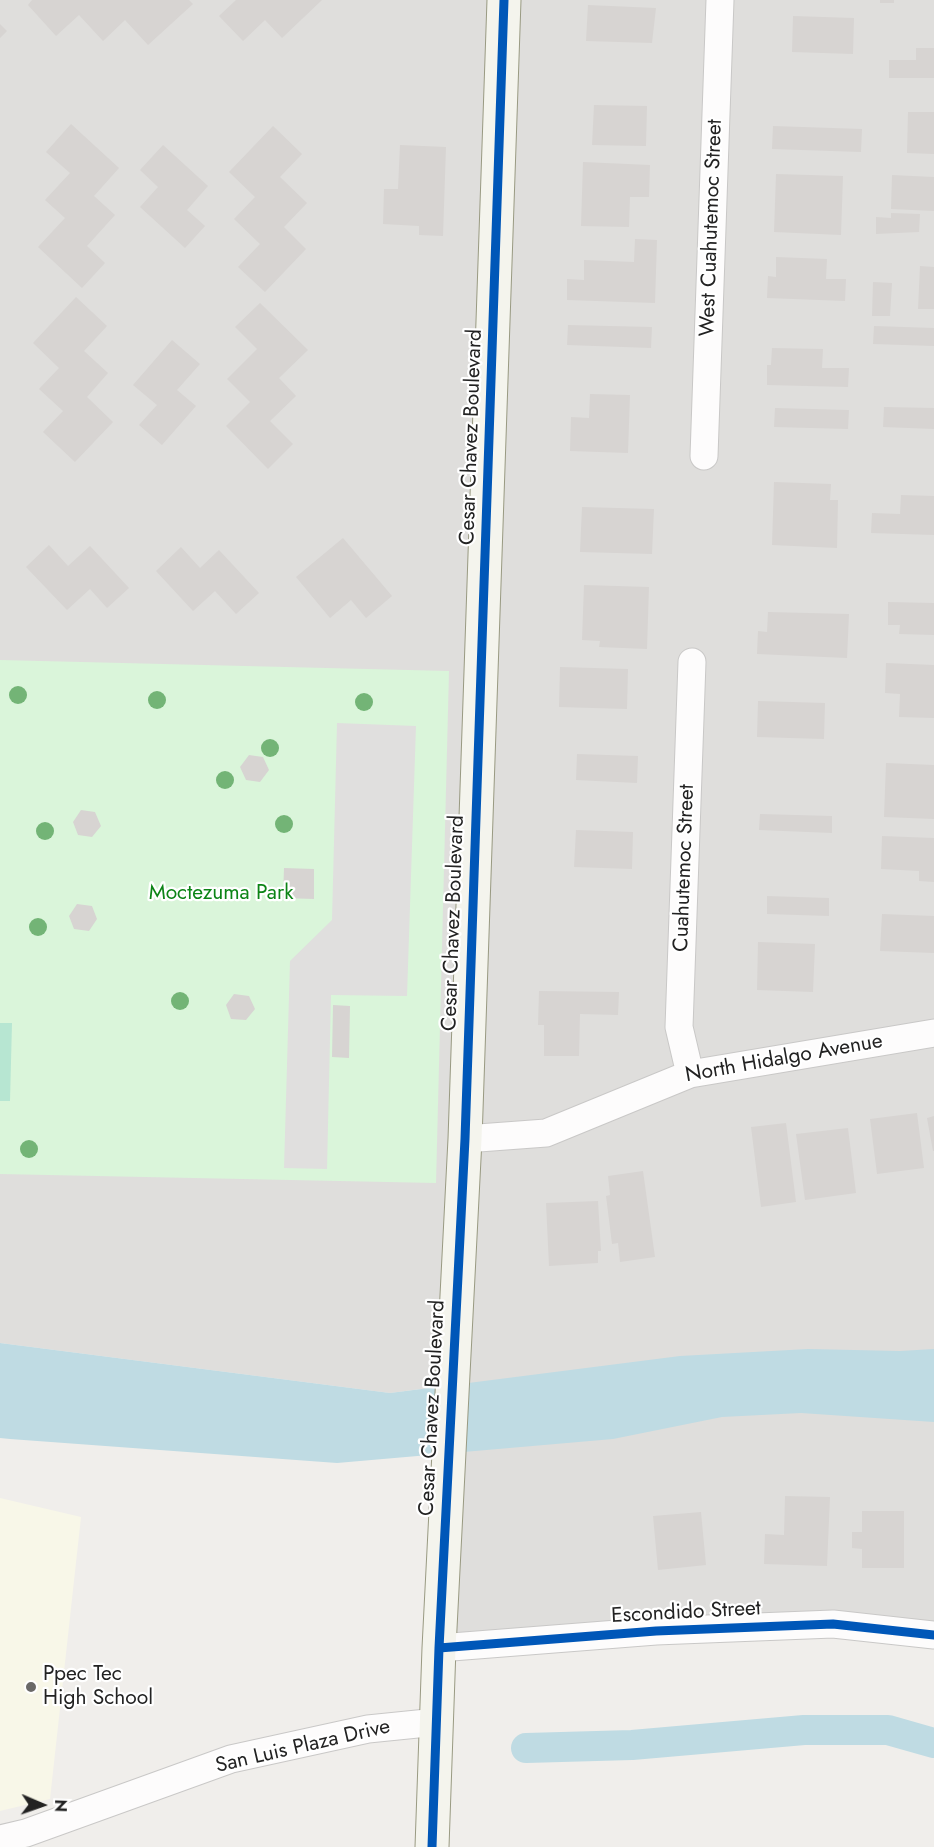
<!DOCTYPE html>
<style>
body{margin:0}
#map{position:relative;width:934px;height:1847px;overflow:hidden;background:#f0eeeb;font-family:Jost,sans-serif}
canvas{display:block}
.north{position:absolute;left:12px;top:1775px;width:60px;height:60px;-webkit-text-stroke:4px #fff;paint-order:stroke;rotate:92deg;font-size:16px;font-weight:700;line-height:24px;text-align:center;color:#222}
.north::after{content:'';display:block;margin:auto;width:21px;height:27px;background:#222;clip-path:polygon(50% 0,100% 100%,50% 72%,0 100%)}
</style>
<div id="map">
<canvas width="934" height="1847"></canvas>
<div class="north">N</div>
</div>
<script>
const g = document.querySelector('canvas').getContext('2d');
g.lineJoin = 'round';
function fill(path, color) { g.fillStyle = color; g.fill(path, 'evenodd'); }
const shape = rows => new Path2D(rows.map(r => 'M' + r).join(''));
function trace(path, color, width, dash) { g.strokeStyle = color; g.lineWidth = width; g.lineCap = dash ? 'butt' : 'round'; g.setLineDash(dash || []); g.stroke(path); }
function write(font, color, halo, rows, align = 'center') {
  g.font = font + ' Jost,sans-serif'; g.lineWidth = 4.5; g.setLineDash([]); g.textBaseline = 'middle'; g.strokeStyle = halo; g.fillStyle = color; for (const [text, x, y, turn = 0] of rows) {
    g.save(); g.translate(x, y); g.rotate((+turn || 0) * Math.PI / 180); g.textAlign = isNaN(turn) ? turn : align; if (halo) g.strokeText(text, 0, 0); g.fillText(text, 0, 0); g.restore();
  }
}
const residential = shape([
 [0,0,934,0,934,1635,439,1648,452,1385,390,1393,0,1343]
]);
const education = shape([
 [0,1498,81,1517,50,1799,0,1811]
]);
const park = shape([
 [0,660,449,671,436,1183,0,1174]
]);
const pitch = shape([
 [0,1023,12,1023,10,1101,0,1101]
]);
const parking = shape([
 [337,723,416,726,407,996,331,995,327,1169,284,1168,290,961,332,920]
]);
const water = shape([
 [0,1343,390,1393,680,1356,808,1349,900,1351,934,1349,934,1422,801,1413,722,1417,613,1439,337,1463,10,1439,0,1438]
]);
const canal = shape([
 [526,1748,632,1745,804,1730,888,1730,934,1743]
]);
const building = shape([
 [32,0,189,0,193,4,148,45,125,20,103,41,79,15,56,36,28,5],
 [236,0,322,0,282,38,265,20,243,41,219,16],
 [880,0,894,0,894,3,880,3],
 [588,5,656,8,652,43,586,41],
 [793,16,854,18,853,54,792,52],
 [0,24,7,31,0,38],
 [916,48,934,48,934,78,889,78,889,60,916,60],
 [594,105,647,106,646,146,592,145],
 [908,112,934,112,934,154,907,153],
 [71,124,119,168,94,196,115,215,87,246,105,263,82,288,38,247,65,218,45,200,70,173,46,152],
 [273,126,302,154,280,177,307,203,284,227,306,249,265,292,238,267,260,244,234,219,255,197,229,172],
 [773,126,862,129,861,152,772,149],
 [163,145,208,186,187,210,205,226,185,248,140,207,158,187,140,170],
 [400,145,446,147,443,236,419,235,419,226,383,224,384,189,398,189],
 [583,162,650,165,649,197,630,197,629,227,581,226],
 [776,174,843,176,841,235,774,232],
 [892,175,934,177,934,211,891,209],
 [891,213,920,214,919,232,876,234,876,217,891,218],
 [635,239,657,240,655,303,567,300,567,279,584,280,584,260,634,262],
 [776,257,827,259,826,279,846,279,845,301,767,298,768,276,776,277],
 [920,266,934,267,934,309,918,309],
 [873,282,892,283,890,316,872,316],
 [76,297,107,326,84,351,108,373,87,397,113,422,75,462,43,432,63,411,39,389,59,368,33,343],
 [260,303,308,350,279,378,296,396,270,421,293,444,268,469,226,426,250,402,227,379,257,349,235,327],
 [568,325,652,327,651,348,567,345],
 [874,326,934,328,934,346,873,344],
 [172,340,200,364,177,390,196,406,162,445,139,425,157,405,133,385],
 [772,348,823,349,822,368,849,368,848,387,767,385,767,365,771,365],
 [590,394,630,395,628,453,570,451,571,417,589,418],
 [884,407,934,408,934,429,883,427],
 [775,408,849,410,848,429,774,427],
 [774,482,831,484,830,500,838,500,837,548,772,545],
 [901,495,934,496,934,535,871,533,872,513,900,514],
 [582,507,654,509,652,554,580,552],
 [343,538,392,596,366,618,351,600,330,618,296,577],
 [49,545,68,566,90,546,129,588,107,608,90,589,67,610,26,567],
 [181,547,200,568,219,550,259,593,236,614,215,591,193,611,156,571],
 [584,585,649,587,647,649,599,647,600,641,582,640],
 [888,602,934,603,934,635,899,634,900,625,888,625],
 [768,612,849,614,847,658,757,654,758,631,767,632],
 [886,663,934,665,934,718,899,717,900,694,885,693],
 [560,667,628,669,627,709,559,707],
 [758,701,825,703,824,739,757,737],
 [577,754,638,756,637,783,576,780],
 [249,755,263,757,269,770,260,782,246,780,240,767],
 [886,763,934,765,934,819,884,817],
 [81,810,95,812,101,826,92,837,78,835,73,822],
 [760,814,832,816,832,833,759,830],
 [576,830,633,832,632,869,574,867],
 [882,836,934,838,934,882,919,881,919,871,881,869],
 [284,868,314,869,314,899,283,898],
 [767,896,829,898,829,916,767,914],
 [77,904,92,906,97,919,89,931,74,929,69,916],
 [882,914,934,916,934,953,880,951],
 [758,942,815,944,813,992,757,990],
 [539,991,619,992,618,1015,580,1014,579,1056,544,1056,544,1025,538,1025],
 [234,994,249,996,255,1009,246,1020,231,1019,226,1005],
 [333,1005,350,1006,349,1058,332,1057],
 [917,1113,924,1168,877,1174,870,1119],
 [934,1116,934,1151,933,1151,927,1118],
 [786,1123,796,1202,761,1207,751,1127],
 [848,1128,856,1193,805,1200,796,1134],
 [643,1171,655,1257,620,1262,618,1243,612,1244,606,1196,610,1195,608,1176],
 [598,1201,601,1251,598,1251,598,1263,549,1266,546,1203],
 [785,1496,830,1497,827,1566,764,1564,765,1534,784,1535],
 [862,1511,904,1511,904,1568,862,1568,862,1549,852,1548,852,1532,862,1532],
 [701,1512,706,1565,658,1570,653,1516]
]);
const street = shape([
 [704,456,720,0],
 [690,1074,679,1027,692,662],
 [465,1139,546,1133,690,1074,934,1033],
 [439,1648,656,1631,833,1624,934,1635],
 [0,1839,26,1833,231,1759,368,1729,437,1722]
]);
const secondary = shape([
 [432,1847,439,1648,465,1139,504,0]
]);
const cycleway = shape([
 [439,1648,656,1631,833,1624,934,1635],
 [432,1847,439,1648,465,1139,504,0]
]);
const trees = [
 [18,695],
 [157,700],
 [364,702],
 [270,748],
 [225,780],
 [284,824],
 [45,831],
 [38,927],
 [180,1001],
 [29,1149]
];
const markers = [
 [31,1687,6,"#6a6968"]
];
const streetNames = [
 ["West Cuahutemoc Street",712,228,-88],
 ["Cesar Chavez Boulevard",472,437,-88],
 ["Cuahutemoc Street",685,868,-88],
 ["Cesar Chavez Boulevard",454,923,-88],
 ["North Hidalgo Avenue",784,1059,-10],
 ["Cesar Chavez Boulevard",433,1408,-87],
 ["Escondido Street",686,1613,-3],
 ["San Luis Plaza Drive",303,1747,-13]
];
const parkNames = [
 ["Moctezuma Park",221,894]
];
const poiNames = [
 ["Ppec Tec",43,1675],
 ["High School",43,1699]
];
fill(residential, '#dfdedc');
fill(education, '#f8f7e8');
fill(park, '#daf5da');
fill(pitch, '#b7e6d2');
fill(parking, '#e0dfde');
fill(water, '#bfdbe3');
trace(canal, '#bfdbe3', 30);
fill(building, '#d7d4d2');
trace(street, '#c9c8c7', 29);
trace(secondary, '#999a82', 35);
trace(street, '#fdfcfc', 27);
trace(secondary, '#f4f4ed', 33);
trace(cycleway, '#0057b8', 9);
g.fillStyle = '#73b476';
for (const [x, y] of trees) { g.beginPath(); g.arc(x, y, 9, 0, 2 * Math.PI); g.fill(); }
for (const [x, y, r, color] of markers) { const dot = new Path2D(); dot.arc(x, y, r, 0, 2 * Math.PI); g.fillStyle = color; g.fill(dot); trace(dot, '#fff', 2); }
write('21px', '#222', '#fff', streetNames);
write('21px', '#0c8416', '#fff', parkNames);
write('21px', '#222', '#fff', poiNames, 'left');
</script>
